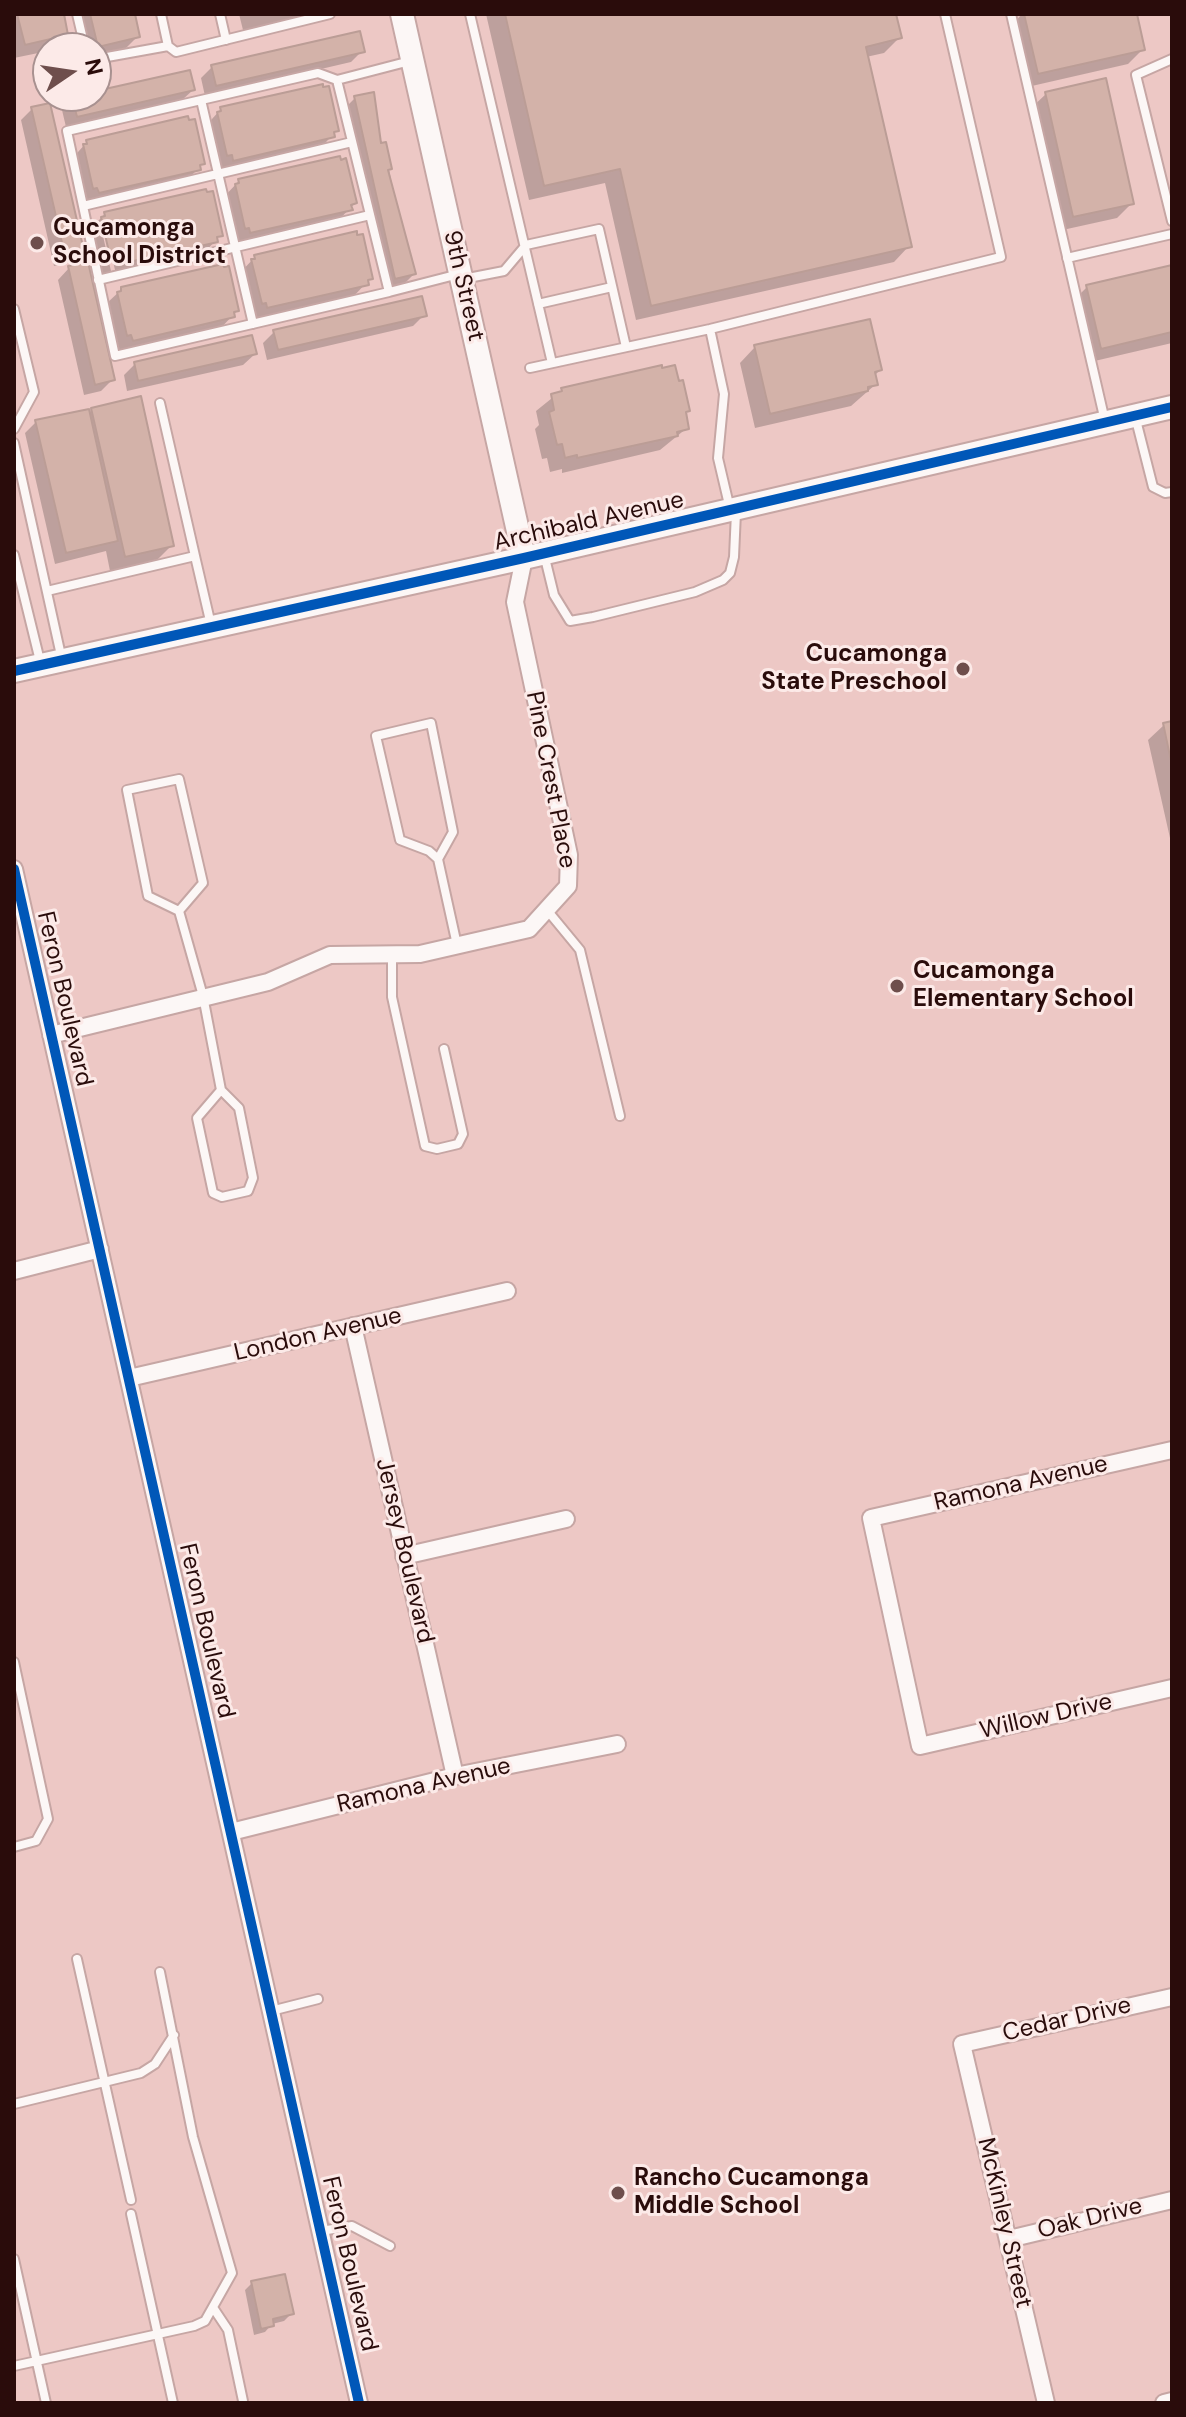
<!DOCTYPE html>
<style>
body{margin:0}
#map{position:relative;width:1186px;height:2417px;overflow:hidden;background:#edc8c5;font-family:"DM Sans",sans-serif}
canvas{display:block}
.frame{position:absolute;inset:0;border:16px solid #2a0c0b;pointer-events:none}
.north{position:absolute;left:32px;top:32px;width:80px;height:80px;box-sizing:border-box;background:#fceae8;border:2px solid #a89190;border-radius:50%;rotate:77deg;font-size:22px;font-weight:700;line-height:32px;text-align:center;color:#2a0c0b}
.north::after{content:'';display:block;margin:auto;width:28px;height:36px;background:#6e4e4c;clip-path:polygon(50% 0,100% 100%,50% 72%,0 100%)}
</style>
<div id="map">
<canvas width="1186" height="2417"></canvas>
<div class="frame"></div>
<div class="north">N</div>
</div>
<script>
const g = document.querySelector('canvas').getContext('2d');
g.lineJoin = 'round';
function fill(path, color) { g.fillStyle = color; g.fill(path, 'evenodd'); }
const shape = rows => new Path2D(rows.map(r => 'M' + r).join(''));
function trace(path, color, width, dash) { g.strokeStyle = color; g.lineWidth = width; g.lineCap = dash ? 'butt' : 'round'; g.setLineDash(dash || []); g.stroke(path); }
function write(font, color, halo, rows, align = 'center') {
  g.font = font + ' "DM Sans",sans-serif'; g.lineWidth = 6; g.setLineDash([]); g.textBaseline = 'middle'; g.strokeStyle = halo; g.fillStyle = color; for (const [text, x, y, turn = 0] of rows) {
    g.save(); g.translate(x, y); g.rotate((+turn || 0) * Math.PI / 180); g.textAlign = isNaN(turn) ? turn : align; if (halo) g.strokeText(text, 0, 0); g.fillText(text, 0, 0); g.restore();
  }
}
const shadow = shape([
 [14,14,62,14,66,35,48,51,14,58],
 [72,14,133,14,138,36,123,51,96,58,96,48,80,48],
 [239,14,313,14,243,30],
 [486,14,894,14,899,38,884,53,866,57,909,246,894,262,636,320,605,183,529,200],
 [1022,14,1135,14,1143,49,1128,64,1023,88,1009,28],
 [362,51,351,62,205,96,201,78,212,67],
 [193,90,181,101,66,127,62,110,73,99,96,93],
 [373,94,380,145,384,144,404,245,414,274,403,285,384,289,343,110,355,98],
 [1046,94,1132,203,1117,218,1058,231,1030,109],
 [32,109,82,251,71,262,54,266,21,120],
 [221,109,337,130,317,152,218,175,217,169,212,170,203,129],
 [87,142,203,163,183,185,78,203,69,162],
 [340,162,355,203,335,224,235,247,234,242,230,243,220,201,239,181],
 [105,214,220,235,201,257,101,279,90,229],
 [100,223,104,223,115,270,111,271],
 [255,257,371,278,351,299,252,322,251,317,247,318,237,276],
 [1172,267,1172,343,1086,363,1072,302,1087,287],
 [69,268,112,380,101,391,84,395,58,280],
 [122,289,237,311,217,332,118,355,106,304],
 [424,315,413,326,267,360,263,343,274,332],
 [755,347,880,370,874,376,876,384,851,406,755,428,740,363],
 [255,354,243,365,127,391,124,375,135,364],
 [562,390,688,410,684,414,687,428,660,450,562,473,562,469,550,472,547,458,542,459,535,429,539,425,536,411],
 [92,410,172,545,157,560,110,571,106,551,55,564,25,433,36,422,88,414],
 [1172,723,1172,847,1148,740,1164,725],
 [252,2283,291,2314,284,2321,272,2324,265,2332,254,2335,245,2290]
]);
const building = shape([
 [17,14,64,14,68,35,25,45,17,14],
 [90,14,135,14,140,37,98,47,90,14],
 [505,14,896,14,902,38,866,47,912,247,651,306,620,169,544,186,505,14],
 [1024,14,1137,14,1145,50,1038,74,1024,14],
 [360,31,365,52,216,86,211,65,360,31],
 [190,70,195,90,77,117,72,97,96,96,96,91,190,70],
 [1106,78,1134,204,1073,217,1045,92,1106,78],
 [323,84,323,87,329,86,339,131,334,132,335,137,233,161,232,155,227,156,217,112,221,111,220,107,323,84],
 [374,92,381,143,386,142,392,169,388,170,416,274,395,279,354,96,374,92],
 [50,103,84,251,65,256,31,107,50,103],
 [188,116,189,120,195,119,205,164,200,165,201,170,99,193,97,188,93,189,83,144,87,144,86,140,188,116],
 [340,156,341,160,346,158,357,203,351,205,353,210,250,233,249,228,245,229,235,184,239,183,238,179,340,156],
 [206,189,207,192,213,191,223,236,217,237,218,242,116,265,115,260,111,261,101,217,105,216,104,212,206,189],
 [357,231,357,235,363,234,373,279,368,280,369,285,267,308,266,303,262,304,251,259,255,259,254,255,357,231],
 [88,262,115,380,95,385,68,266,88,262],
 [223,264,224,267,229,266,239,311,234,312,235,317,133,341,131,335,127,336,117,292,121,291,121,287,223,264],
 [1172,265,1172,332,1101,349,1086,285,1172,265],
 [422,296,427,316,278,350,273,330,422,296],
 [870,319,882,370,875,372,878,385,868,387,868,391,770,414,754,345,870,319],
 [252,335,257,354,138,381,134,362,252,335],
 [662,365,662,368,675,365,679,381,683,380,690,411,686,412,689,429,677,432,678,436,577,458,577,455,565,458,562,444,557,445,549,412,554,410,551,394,562,391,561,388,662,365],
 [141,396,174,546,125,557,91,408,141,396],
 [89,409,118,541,66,553,35,420,89,409],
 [1172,721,1172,766,1163,723,1172,721],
 [285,2274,294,2314,273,2319,274,2326,261,2329,251,2281,285,2274]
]);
const lane = shape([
 [77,14,85,48],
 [161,14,168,46],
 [220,14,226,40],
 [470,14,552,363],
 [1011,14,1105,421],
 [96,59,168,46,176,52,330,14],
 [1172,59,1136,75,1172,221],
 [410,61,337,80,389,292,459,274],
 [337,80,318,73,67,131,115,356,389,292],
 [201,100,253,324],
 [83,206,352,142],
 [1067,258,1172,234],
 [463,279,504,271,526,245,599,229,626,347],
 [98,280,370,215],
 [538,304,612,287],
 [14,309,34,392,14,429],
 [710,329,724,394,718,458,730,509],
 [530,368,710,329,1001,257,945,14],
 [160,403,195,556],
 [1135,416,1153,487,1165,493,1172,492],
 [14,443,62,660],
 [544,554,554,595,570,621,593,617,695,592,723,580,730,573,734,557,736,512],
 [14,555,41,665],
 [47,591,195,556,211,625],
 [438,859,429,851,400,840,376,736,431,723,453,832,438,859,457,945],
 [547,910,580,950,620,1116],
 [179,911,148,896,127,790,179,779,203,883,179,911,203,996,221,1090,239,1108,253,1178,248,1191,222,1197,213,1193,197,1118,221,1090],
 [392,956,392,997,425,1146,437,1149,458,1144,463,1134,444,1049],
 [14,1662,48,1819,36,1841,14,1847],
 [77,1959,131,2200],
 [271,2011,318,1999],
 [14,2104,141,2073,155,2064,174,2035],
 [131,2214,173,2403],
 [321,2231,352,2226,390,2246],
 [14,2259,46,2403],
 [214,2309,228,2330,243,2401],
 [14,2366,194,2326,205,2321,232,2273,193,2137,160,1972]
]);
const street = shape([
 [14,869,359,2403],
 [51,1035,268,982,330,955,420,954,529,929,568,886,569,855,515,602,524,558],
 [14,1271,100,1249],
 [353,1326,455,1776],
 [129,1378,507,1291],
 [1172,1450,871,1518,920,1746,1172,1688],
 [404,1556,566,1519],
 [231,1832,455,1776,617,1744],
 [1009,2239,1172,2200],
 [1046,2403,962,2044,1172,1997],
 [1164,2403,1172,2401]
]);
const secondary = shape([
 [402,14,524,558],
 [14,671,524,558,1172,407]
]);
const cycleway = shape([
 [14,671,524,558,1172,407],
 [14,869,359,2403]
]);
const markers = [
 [37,243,8,"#6e4e4c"],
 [963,669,8,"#6e4e4c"],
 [897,986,8,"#6e4e4c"],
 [618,2193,8,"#6e4e4c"]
];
const poiNames = [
 ["Cucamonga",53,229],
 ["School District",53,257],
 ["Cucamonga",947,655,"right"],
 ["State Preschool",947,683,"right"],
 ["Cucamonga",913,972],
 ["Elementary School",913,1000],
 ["Rancho Cucamonga",634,2179],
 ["Middle School",634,2207]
];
const streetNames = [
 ["9th Street",463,286,77],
 ["Archibald Avenue",589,522,-13],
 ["Pine Crest Place",550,780,79],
 ["Feron Boulevard",64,999,77],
 ["London Avenue",318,1335,-13],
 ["Ramona Avenue",1021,1484,-13],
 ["Jersey Boulevard",404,1551,77],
 ["Feron Boulevard",206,1631,77],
 ["Willow Drive",1046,1717,-13],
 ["Ramona Avenue",424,1786,-13],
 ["Cedar Drive",1067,2020,-13],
 ["Oak Drive",1090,2219,-14],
 ["McKinley Street",1004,2223,77],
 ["Feron Boulevard",349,2264,77]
];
fill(shadow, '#0003');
fill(building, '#d3b2a9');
trace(building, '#bb9d96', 2);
trace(lane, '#c6a6a4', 12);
trace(street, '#c6a6a4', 20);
trace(secondary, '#c6a6a4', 26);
trace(lane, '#fcf7f6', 8);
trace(street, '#fcf7f6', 16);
trace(secondary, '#fcf7f6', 22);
trace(cycleway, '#0057b8', 10);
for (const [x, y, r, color] of markers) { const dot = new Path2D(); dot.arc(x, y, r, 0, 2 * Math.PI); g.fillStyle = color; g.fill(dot); trace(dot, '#fceae8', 3); }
write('bold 24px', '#2a0c0b', '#fceae8', poiNames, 'left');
write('24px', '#2a0c0b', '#fceae8', streetNames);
</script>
